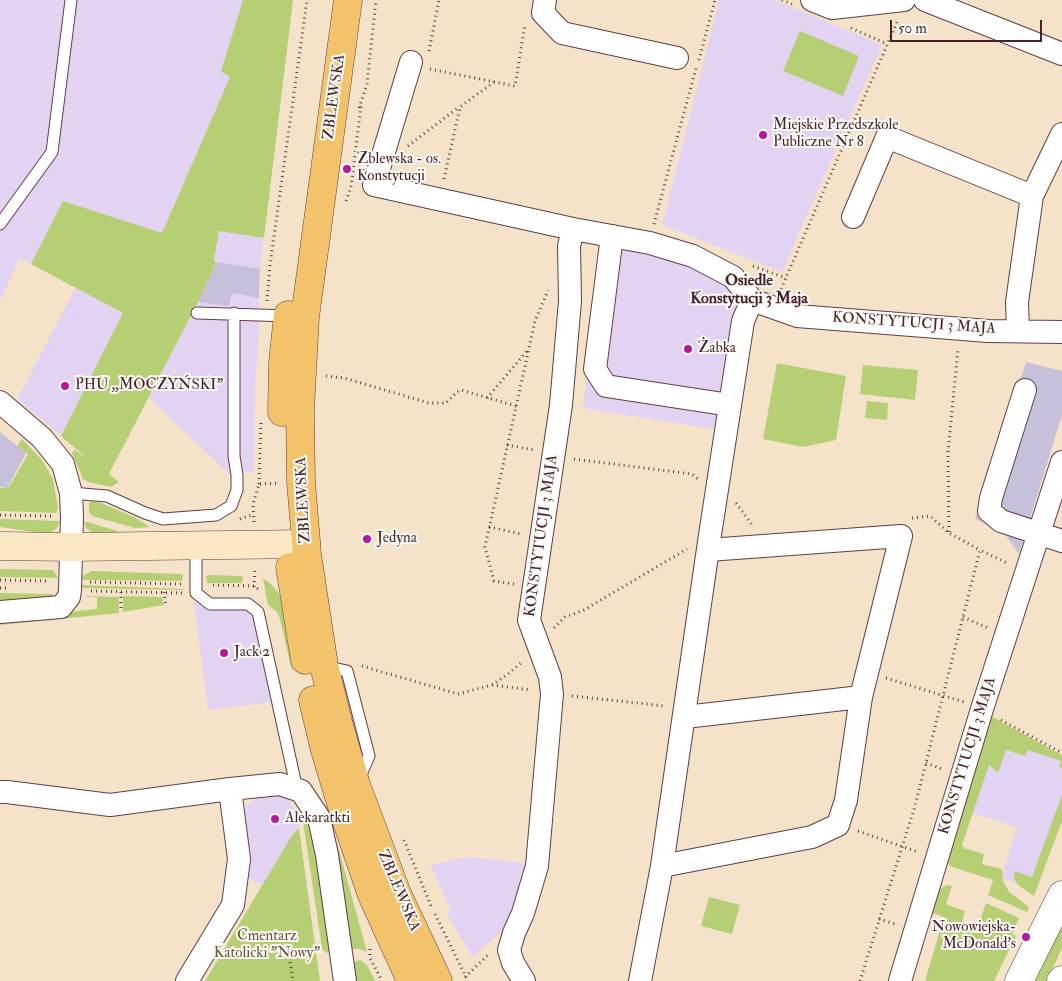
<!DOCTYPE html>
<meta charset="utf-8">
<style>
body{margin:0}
#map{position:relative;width:1062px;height:981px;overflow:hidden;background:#f4e3c9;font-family:"IM FELL Double Pica",serif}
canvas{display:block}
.scale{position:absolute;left:890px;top:20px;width:152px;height:22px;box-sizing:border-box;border:2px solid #4a1f2b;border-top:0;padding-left:6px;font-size:15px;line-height:18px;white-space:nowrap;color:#4a1f2b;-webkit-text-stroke:4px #fdfcf7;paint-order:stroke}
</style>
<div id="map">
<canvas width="1062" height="981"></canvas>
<div class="scale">50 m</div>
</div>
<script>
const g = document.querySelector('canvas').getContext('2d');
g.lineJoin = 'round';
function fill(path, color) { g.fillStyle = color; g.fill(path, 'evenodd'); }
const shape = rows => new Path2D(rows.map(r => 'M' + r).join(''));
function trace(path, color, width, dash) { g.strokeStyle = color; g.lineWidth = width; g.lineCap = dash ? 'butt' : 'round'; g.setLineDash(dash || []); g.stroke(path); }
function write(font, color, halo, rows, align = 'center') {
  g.font = font + ' "IM FELL Double Pica",serif'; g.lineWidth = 4; g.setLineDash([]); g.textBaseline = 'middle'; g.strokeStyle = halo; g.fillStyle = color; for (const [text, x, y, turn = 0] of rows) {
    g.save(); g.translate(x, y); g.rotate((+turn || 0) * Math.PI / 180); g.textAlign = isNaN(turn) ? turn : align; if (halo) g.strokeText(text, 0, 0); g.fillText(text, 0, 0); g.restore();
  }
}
const built = shape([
 [0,0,243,0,221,71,231,76,162,233,63,201,31,264,19,259,0,301],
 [719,0,775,0,882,45,782,272,662,225],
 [219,230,264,238,260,269,216,263,214,261],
 [604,244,663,255,730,282,738,296,719,430,583,408],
 [76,288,123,313,61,436,17,399],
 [232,293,259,298,259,327,255,389,254,471,229,474,149,398,198,302,229,306],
 [213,599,248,600,263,609,274,702,208,710,194,602],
 [988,735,1062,759,1062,804,1031,888,1001,878,1017,827,966,811],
 [286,796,296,812,299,828,291,837,262,885,247,877,241,817,245,806,255,799],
 [468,857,525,863,516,905,511,916,499,934,472,957,447,914,451,911,430,865]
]);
const industrial = shape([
 [218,262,260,269,259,298,232,293,229,306,198,302,216,263],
 [1026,362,1062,371,1062,415,1019,554,1002,530,975,519],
 [0,432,26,453,8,487,0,487]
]);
const green = shape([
 [243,0,293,0,264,238,219,231,214,260,216,263,198,302,109,474,119,482,111,487,88,482,83,479,72,453,75,450,89,460,61,436,123,313,31,264,63,201,162,233,230,77,221,71],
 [800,31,859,56,843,96,783,71],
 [777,363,846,376,836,440,803,447,763,439],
 [863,365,918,370,915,400,860,394],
 [867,401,888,403,887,420,865,418],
 [22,439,42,460,53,479,58,508,56,513,0,511,0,488,9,487,28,454,17,446],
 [91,501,101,503,134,517,150,527,135,528,92,516,89,512,89,503],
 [0,519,60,521,57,528,48,534,0,527],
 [84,522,88,522,123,533,117,534,93,533,86,528],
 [0,569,53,570,58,578,0,577],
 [92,571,181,574,183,575,182,581,83,580,82,577,84,575],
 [209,575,241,576,243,577,242,583,207,583,206,576],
 [263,578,272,585,284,601,291,620,292,671,280,619,277,612,268,605],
 [79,585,184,589,183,590,79,588],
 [0,593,53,594,53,596,0,602],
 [87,596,119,597,119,613,0,625,0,619,97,609,97,597,87,597],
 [123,596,162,597,164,605,123,612],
 [989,715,1062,755,1062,768,1059,767,1061,761,1028,750,1025,756,1006,750,998,773,989,765,962,845,964,848,984,854,982,864,1002,869,1003,881,1009,892,1029,907,1027,912,988,895,993,880,952,867,945,862],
 [1062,795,1062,821,1034,896,1018,885,1014,879,1015,871,1032,877],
 [302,814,308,821,314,845,331,953,327,953,322,949],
 [299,828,320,981,205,981,291,837],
 [335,839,339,850,367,952,360,949,351,949],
 [947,885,952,886,946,904,965,911,962,922,978,926,986,903,1019,918,1012,934,1016,936,994,981,925,981,944,917,933,913,931,909,937,891],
 [709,897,740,905,732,934,701,926],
 [1062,920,1062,948,1047,981,1035,981],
 [360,960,367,965,375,981,356,981,353,962]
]);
const path = shape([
 [782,0,792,4],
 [851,28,887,44],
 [429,51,439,0],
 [699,60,715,0],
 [430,69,515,86,525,24],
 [359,108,367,84,376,0],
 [408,146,459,107],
 [444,179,460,107,494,82],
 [346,201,351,187,361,106],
 [654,224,696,68],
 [753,266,786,278],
 [781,289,897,22],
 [267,301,270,265,307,0],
 [326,376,344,378,429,403,446,403,457,392,461,390,516,406],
 [487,398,527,351],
 [507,445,534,450],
 [574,459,692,474,698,479],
 [259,484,261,422],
 [736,503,753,526],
 [0,515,51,516],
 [912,518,930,516,949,533,980,550],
 [240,519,254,514],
 [254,522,253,504,259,484,279,483],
 [489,527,521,534],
 [949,532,948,452,958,349],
 [0,580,49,581],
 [90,582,181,584],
 [514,584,494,581,485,547,535,321,548,290],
 [213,585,255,586,260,591],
 [254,587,255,568],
 [0,588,8,588],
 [91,591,183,593],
 [121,592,121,612],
 [164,592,166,606],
 [963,617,988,628],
 [554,628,565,617,584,610,687,549],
 [362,666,458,694,492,685,508,674,522,662],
 [886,678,964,702],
 [492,685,531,690],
 [572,696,665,706],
 [1001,720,1062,753],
 [926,763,942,769],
 [858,831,918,852],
 [404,840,431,906],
 [435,914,468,981],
 [879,919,895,924],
 [370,949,370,958,382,981],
 [290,962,293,981],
 [465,977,488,955],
 [860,981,915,806,980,550,1009,564]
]);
const service = shape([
 [0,224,52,152,71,0],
 [197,313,289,316],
 [71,493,107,496,145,513,163,519,216,515,231,506,237,490,237,475,234,456,234,313],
 [196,546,196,593,210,604,248,604,258,612,297,790],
 [324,666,347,671,369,756,359,779]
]);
const minor = shape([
 [545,0,543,13,562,33,677,58],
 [812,0,832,8,904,0],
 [925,0,1062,54],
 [411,62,374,185,573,229,650,243,693,256,733,277,752,300,797,316,988,331,1062,332],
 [853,217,887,137,1032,196],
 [612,236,595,369,606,386,730,405],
 [1018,331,1017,302,1032,196,1062,134],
 [1025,390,991,498,989,511,1001,521,1062,541],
 [0,402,42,438,63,464,71,493,72,517,70,590,69,597,61,607,0,612],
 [685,717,861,697],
 [0,792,7,792,110,805,230,789,280,784,301,791,319,818,327,855,345,981],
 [662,866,812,837,838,825,846,800,861,697,901,536,708,550],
 [187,981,233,905,239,859,230,789],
 [524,981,513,963,509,950,514,933,523,913,537,866,552,694,550,677,529,620,561,405,570,301,569,246,573,229],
 [640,981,662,866,710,535,743,321,752,300],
 [900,981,982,709,1062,462]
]);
const tertiary = shape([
 [1019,981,1062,895],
 [1061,981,1062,980]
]);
const secondary = shape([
 [0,546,71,547,306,544]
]);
const primary = shape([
 [348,0,305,317,300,409,301,482,307,554,324,666,338,722,356,785,397,894,438,981],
 [282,412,283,362,288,315],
 [290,567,305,660],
 [313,700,325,750,345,816,372,895,411,981]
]);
const markers = [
 [763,135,5,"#b5179e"],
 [347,169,5,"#b5179e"],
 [688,349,5,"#b5179e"],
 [65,386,5,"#b5179e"],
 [367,539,5,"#b5179e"],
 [224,653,5,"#b5179e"],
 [275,819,5,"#b5179e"],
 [1026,937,5,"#b5179e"]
];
const streetNames = [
 ["ZBLEWSKA",335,97,-82],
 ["KONSTYTUCJI 3 MAJA",914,324,4],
 ["ZBLEWSKA",304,500,-93],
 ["KONSTYTUCJI 3 MAJA",542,536,-82],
 ["KONSTYTUCJI 3 MAJA",968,756,-73],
 ["ZBLEWSKA",398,891,67]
];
const poiNames = [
 ["Miejskie Przedszkole",773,126],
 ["Publiczne Nr 8",773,143],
 ["Zblewska - os.",357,160],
 ["Konstytucji",357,177],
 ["Żabka",698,349],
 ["PHU ,,MOCZYŃSKI”",75,386],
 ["Jedyna",377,539],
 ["Jack 2",234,653],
 ["Alekaratkti",285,819],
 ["Nowowiejska-",1016,928,"right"],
 ["McDonald's",1016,945,"right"]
];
const parkNames = [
 ["Cmentarz",267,937],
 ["Katolicki \"Nowy\"",267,954]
];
const neighbourhoodNames = [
 ["Osiedle",749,282],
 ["Konstytucji 3 Maja",749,300]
];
fill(built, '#e3d3f2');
fill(industrial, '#c6c0da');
fill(green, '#b6cf75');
trace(service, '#643c43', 13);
trace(minor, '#643c43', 24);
trace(tertiary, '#643c43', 29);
trace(secondary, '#643c43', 29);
trace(primary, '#643c43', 29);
trace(path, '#643c43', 3, [1, 4]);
trace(service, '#fff', 11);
trace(minor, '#fff', 22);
trace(tertiary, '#fff', 28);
trace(secondary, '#fae7c3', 28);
trace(primary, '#f2c36a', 28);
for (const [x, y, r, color] of markers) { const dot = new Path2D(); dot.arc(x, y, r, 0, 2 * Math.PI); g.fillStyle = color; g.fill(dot); trace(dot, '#fdfcf7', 2); }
write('15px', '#4a1f2b', '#fdfcf7', streetNames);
write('15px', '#4a1f2b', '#fdfcf7', poiNames, 'left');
write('15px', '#6a5441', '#fdfcf7', parkNames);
write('bold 16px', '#4a1f2b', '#fdfcf7', neighbourhoodNames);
</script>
